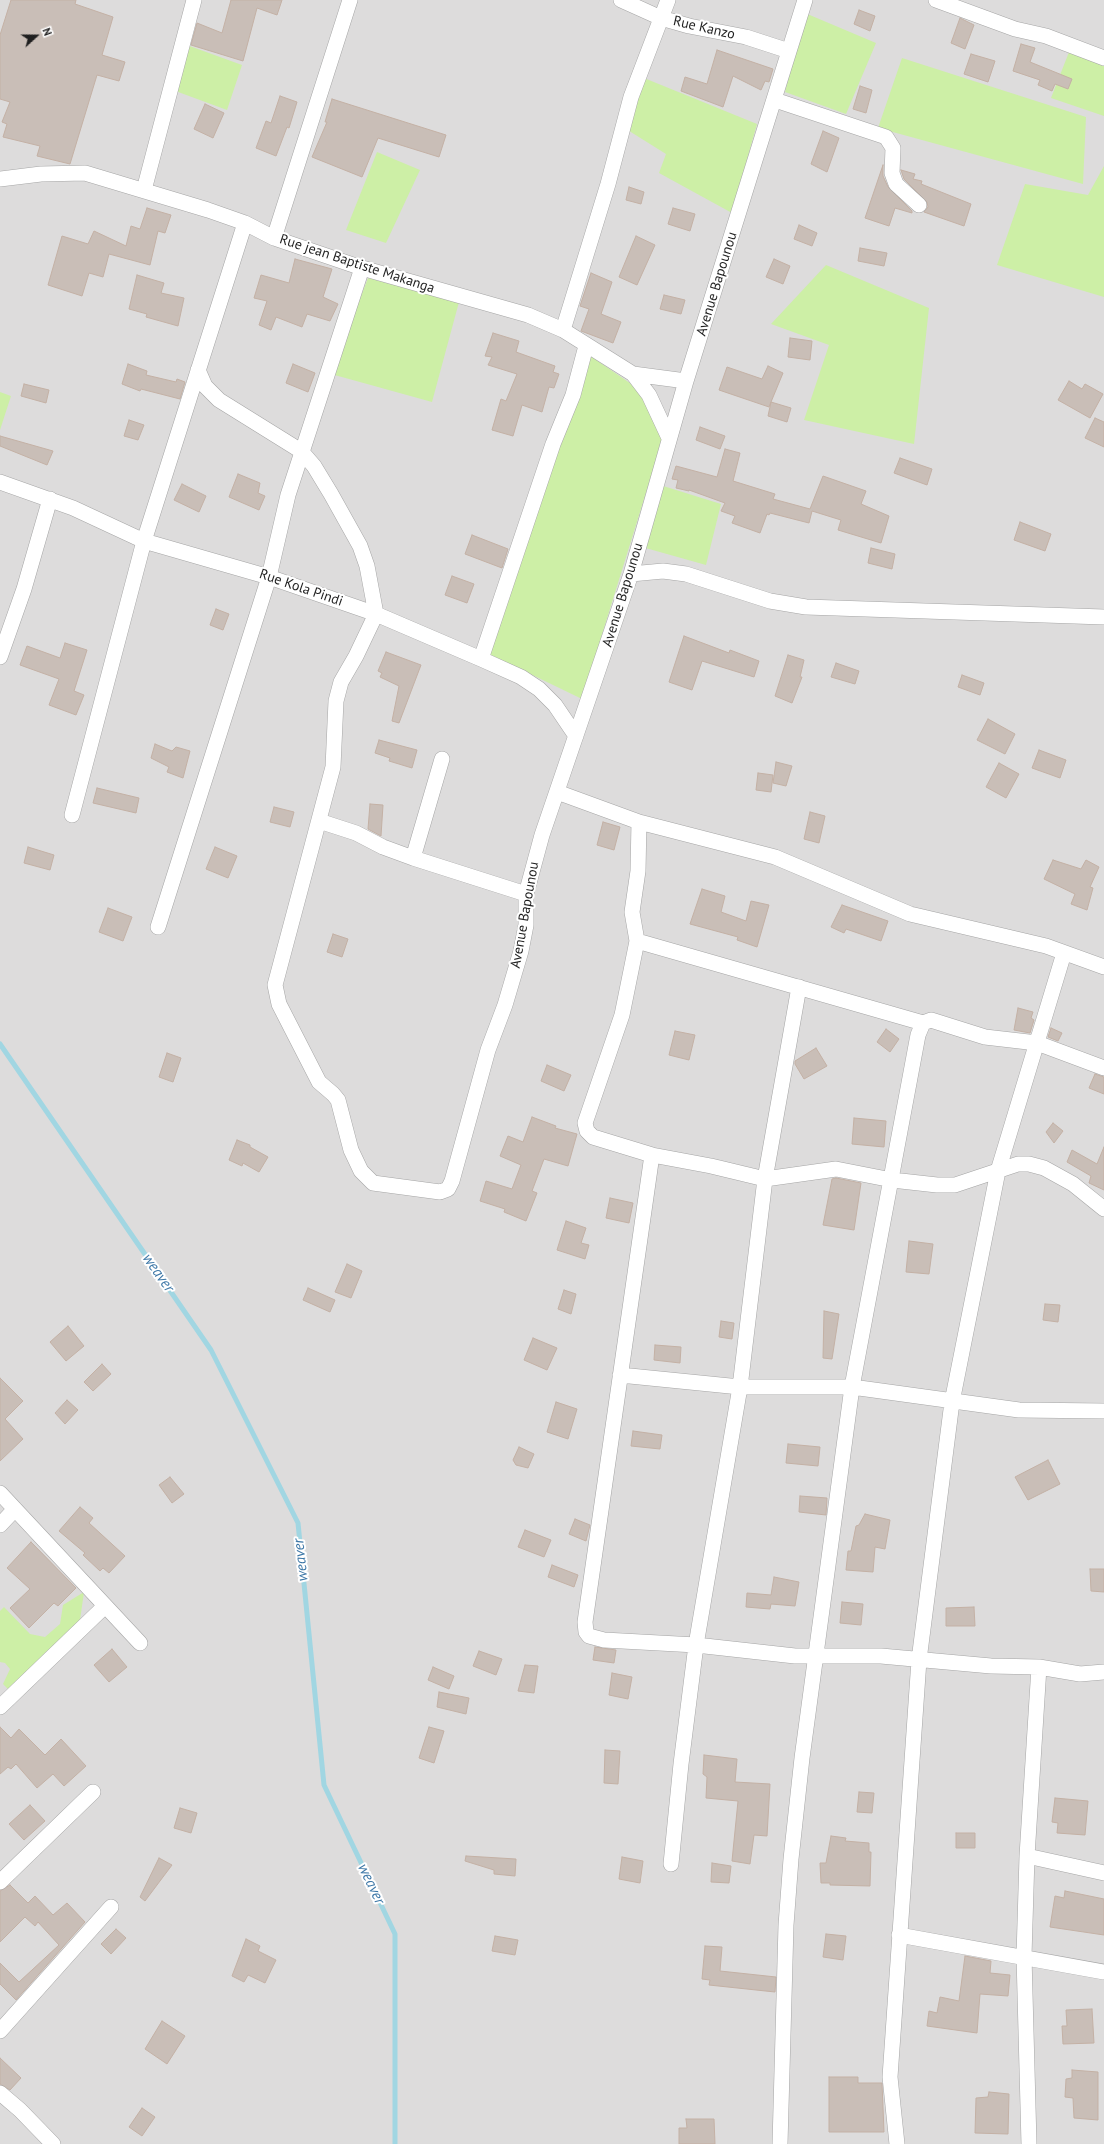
<!DOCTYPE html>
<style>
body{margin:0}
#map{position:relative;width:1104px;height:2144px;overflow:hidden;background:#f1ece4;font-family:"PT Sans",sans-serif}
canvas{display:block}
.north{position:absolute;left:16px;top:16px;width:40px;height:40px;-webkit-text-stroke:3px #fff;paint-order:stroke;rotate:69deg;font-size:11px;font-weight:700;line-height:16px;text-align:center;color:#1f1f1f}
.north::after{content:'';display:block;margin:auto;width:14px;height:18px;background:#1f1f1f;clip-path:polygon(50% 0,100% 100%,50% 72%,0 100%)}
</style>
<div id="map">
<canvas width="1104" height="2144"></canvas>
<div class="north">N</div>
</div>
<script>
const g = document.querySelector('canvas').getContext('2d');
g.lineJoin = 'round';
function fill(path, color) { g.fillStyle = color; g.fill(path, 'evenodd'); }
const shape = rows => new Path2D(rows.map(r => 'M' + r).join(''));
function trace(path, color, width, dash) { g.strokeStyle = color; g.lineWidth = width; g.lineCap = dash ? 'butt' : 'round'; g.setLineDash(dash || []); g.stroke(path); }
function write(font, color, halo, rows, align = 'center') {
  g.font = font + ' "PT Sans",sans-serif'; g.lineWidth = 4; g.setLineDash([]); g.textBaseline = 'middle'; g.strokeStyle = halo; g.fillStyle = color; for (const [text, x, y, turn = 0] of rows) {
    g.save(); g.translate(x, y); g.rotate((+turn || 0) * Math.PI / 180); g.textAlign = isNaN(turn) ? turn : align; if (halo) g.strokeText(text, 0, 0); g.fillText(text, 0, 0); g.restore();
  }
}
const residential = shape([
 [0,0,1104,0,1104,2144,0,2144]
]);
const grass = shape([
 [805,13,876,43,846,114,785,92],
 [184,44,242,65,227,110,170,89],
 [1071,47,1104,58,1104,116,1051,98],
 [902,58,1086,117,1083,184,878,128],
 [644,78,757,124,732,213,659,173,666,154,626,129],
 [377,152,420,170,386,243,346,230],
 [1104,166,1104,297,997,265,1025,184,1088,195],
 [826,265,929,308,914,444,804,420,829,345,771,324],
 [368,278,459,302,432,402,331,374],
 [589,355,640,390,663,438,582,699,489,654],
 [0,392,11,396,0,430],
 [660,485,721,504,706,565,642,547],
 [84,1592,80,1620,9,1690,3,1684,10,1669,5,1663,0,1662,0,1611,4,1607,30,1634,45,1637,60,1624,63,1605]
]);
const stream = shape([
 [0,1044,211,1350,298,1523,324,1785,395,1934,395,2144]
]);
const building = shape([
 [11,0,76,0,75,4,113,17,102,55,125,62,119,81,97,75,70,164,37,156,40,146,3,137,7,124,2,122,10,102,0,99,0,35,11,0],
 [231,0,282,0,277,15,257,8,243,61,191,45,197,23,222,33,231,0],
 [859,10,875,16,870,31,854,24,859,10],
 [960,18,974,25,965,49,951,43,960,18],
 [1021,44,1035,48,1030,62,1072,79,1068,89,1055,84,1052,91,1038,85,1040,80,1013,71,1021,44],
 [717,50,773,69,769,82,765,81,761,90,733,76,723,107,681,91,685,77,707,84,717,50],
 [971,54,995,61,988,82,964,74,971,54],
 [860,86,872,90,866,113,853,109,860,86],
 [280,96,297,102,289,128,287,127,276,156,256,148,266,121,271,123,280,96],
 [332,99,446,135,439,157,378,138,362,177,312,157,327,122,325,122,332,99],
 [205,104,224,113,213,138,194,129,205,104],
 [823,131,839,138,827,172,811,164,823,131],
 [883,165,883,176,888,187,912,211,912,213,895,208,889,226,865,218,883,165],
 [901,170,915,174,913,179,922,181,921,184,971,204,964,226,924,212,928,207,927,202,904,179,901,170],
 [629,187,644,192,641,204,626,200,629,187],
 [147,208,171,215,165,233,158,231,150,265,109,254,103,277,89,273,82,296,48,285,62,236,88,244,94,231,126,246,131,226,140,229,147,208],
 [673,208,695,214,690,231,668,224,673,208],
 [799,225,817,233,812,246,794,239,799,225],
 [636,236,655,245,637,285,619,277,636,236],
 [860,248,887,253,884,266,858,261,860,248],
 [295,259,332,269,323,297,338,304,330,321,307,314,302,327,276,317,271,330,259,325,267,301,254,298,261,275,289,283,295,259],
 [774,259,790,266,783,284,766,277,774,259],
 [591,273,612,282,601,314,621,322,613,343,581,331,589,309,580,306,591,273],
 [137,275,164,283,161,293,184,298,178,326,146,317,147,314,129,309,137,275],
 [664,295,685,300,681,314,660,309,664,295],
 [493,333,519,341,516,352,555,366,553,372,559,374,554,388,549,387,542,412,522,405,513,436,492,430,501,399,506,401,517,374,488,365,492,357,485,356,493,333],
 [790,338,812,341,810,360,788,357,790,338],
 [128,364,147,371,146,375,176,382,177,379,185,382,180,399,141,389,140,391,122,384,128,364],
 [293,364,315,373,308,392,286,383,293,364],
 [768,366,783,373,771,402,791,408,787,422,768,416,771,402,769,407,719,390,727,367,762,379,768,366],
 [1069,381,1082,389,1085,384,1103,394,1090,418,1058,400,1069,381],
 [24,384,49,390,46,403,21,396,24,384],
 [1095,418,1104,422,1104,447,1085,438,1095,418],
 [129,420,144,425,138,440,124,436,129,420],
 [700,427,725,436,720,449,696,440,700,427],
 [0,436,53,451,47,465,0,446,0,436],
 [725,449,740,453,733,481,775,494,773,499,810,509,823,476,866,491,861,504,889,516,881,543,838,530,841,520,812,511,809,523,770,513,769,515,767,514,760,533,732,523,735,516,721,511,725,503,689,490,689,491,676,488,678,480,672,479,676,466,717,477,725,449],
 [900,458,932,469,927,485,894,473,900,458],
 [238,474,260,483,258,493,265,496,259,510,229,497,238,474],
 [182,484,206,496,199,512,174,500,182,484],
 [1020,522,1051,534,1045,551,1014,540,1020,522],
 [472,535,508,549,502,568,465,554,472,535],
 [871,548,895,554,892,569,868,563,871,548],
 [452,576,474,584,467,603,445,595,452,576],
 [216,609,229,614,223,630,210,625,216,609],
 [684,636,729,653,730,650,759,661,754,677,702,661,692,690,669,682,684,636],
 [65,643,87,650,74,691,84,695,76,715,49,705,59,679,20,665,27,646,60,658,65,643],
 [386,652,421,665,399,723,392,721,399,686,380,677,382,673,378,671,386,652],
 [788,655,804,660,800,677,802,677,792,703,775,696,788,655],
 [836,663,859,671,855,684,831,677,836,663],
 [962,675,984,683,980,695,958,687,962,675],
 [988,719,1015,734,1005,754,977,740,988,719],
 [379,740,417,750,412,768,389,761,390,758,375,753,379,740],
 [155,744,172,751,176,747,190,751,183,778,167,772,169,767,151,758,155,744],
 [1039,750,1066,760,1060,778,1032,768,1039,750],
 [776,762,792,766,786,786,773,783,776,762],
 [999,763,1019,774,1006,798,986,787,999,763],
 [758,773,773,775,771,792,756,790,758,773],
 [97,788,139,798,136,813,93,803,97,788],
 [370,804,383,805,381,836,368,829,370,804],
 [274,807,294,812,290,827,270,822,274,807],
 [810,812,825,816,819,843,804,839,810,812],
 [603,822,620,827,614,850,597,845,603,822],
 [28,847,54,855,50,870,24,863,28,847],
 [215,847,237,856,228,878,206,869,215,847],
 [1053,860,1081,869,1086,860,1099,867,1090,887,1093,888,1087,910,1071,904,1075,894,1044,879,1053,860],
 [702,889,725,896,721,912,746,921,751,901,769,905,757,947,737,940,738,937,690,924,702,889],
 [842,905,888,921,881,941,846,929,844,933,831,927,842,905],
 [108,908,132,917,123,941,99,932,108,908],
 [333,934,348,939,342,957,327,952,333,934],
 [1018,1008,1033,1012,1031,1018,1034,1020,1030,1033,1014,1030,1018,1008],
 [1051,1028,1062,1033,1058,1041,1048,1037,1051,1028],
 [886,1029,899,1039,890,1052,877,1042,886,1029],
 [675,1031,695,1035,689,1060,669,1055,675,1031],
 [816,1048,827,1066,804,1079,795,1064,795,1061,816,1048],
 [167,1053,181,1058,173,1082,159,1077,167,1053],
 [547,1065,571,1075,564,1091,541,1081,547,1065],
 [1095,1074,1104,1077,1104,1094,1089,1088,1095,1074],
 [532,1117,556,1126,555,1128,577,1134,568,1166,544,1159,532,1191,537,1193,526,1221,504,1212,505,1209,480,1201,486,1181,512,1189,521,1165,500,1156,508,1136,523,1142,532,1117],
 [854,1118,886,1121,884,1147,852,1144,854,1118],
 [1053,1123,1063,1131,1054,1143,1046,1132,1053,1123],
 [237,1140,250,1145,250,1147,268,1157,259,1172,243,1163,242,1166,229,1160,237,1140],
 [1104,1147,1104,1190,1089,1183,1091,1176,1067,1162,1072,1150,1097,1164,1104,1147],
 [836,1178,861,1183,854,1230,823,1225,832,1179,836,1178],
 [610,1198,633,1203,629,1223,606,1218,610,1198],
 [566,1221,586,1228,581,1243,589,1245,585,1259,557,1250,566,1221],
 [909,1241,933,1244,929,1274,906,1272,909,1241],
 [347,1264,362,1271,351,1298,335,1292,347,1264],
 [308,1288,335,1300,330,1312,303,1300,308,1288],
 [564,1290,576,1294,571,1314,558,1309,564,1290],
 [1045,1304,1060,1305,1058,1322,1043,1320,1045,1304],
 [824,1311,839,1314,832,1359,823,1358,824,1311],
 [721,1321,734,1323,732,1339,719,1337,721,1321],
 [68,1326,84,1346,66,1361,50,1342,68,1326],
 [533,1338,557,1348,547,1370,524,1360,533,1338],
 [655,1345,681,1347,680,1363,654,1360,655,1345],
 [102,1364,111,1374,93,1391,84,1382,102,1364],
 [0,1378,23,1401,5,1419,23,1439,0,1461,0,1378],
 [67,1400,78,1410,65,1424,55,1413,67,1400],
 [556,1402,577,1409,568,1439,547,1432,556,1402],
 [633,1431,662,1435,660,1449,631,1446,633,1431],
 [788,1444,820,1447,818,1466,786,1463,788,1444],
 [519,1447,534,1454,528,1468,516,1465,513,1460,519,1447],
 [1048,1460,1060,1484,1028,1500,1015,1477,1048,1460],
 [170,1477,184,1494,172,1503,159,1485,170,1477],
 [800,1496,827,1498,826,1515,799,1512,800,1496],
 [80,1507,93,1518,89,1523,125,1556,109,1573,103,1568,100,1571,83,1555,85,1553,59,1531,80,1507],
 [865,1514,890,1520,885,1549,875,1547,873,1572,846,1570,848,1551,851,1551,856,1526,859,1525,865,1514],
 [575,1519,590,1525,586,1541,569,1534,575,1519],
 [525,1530,551,1540,544,1557,518,1547,525,1530],
 [31,1542,76,1588,58,1606,54,1603,29,1628,10,1608,30,1589,7,1568,31,1542],
 [552,1565,578,1575,574,1587,548,1577,552,1565],
 [1090,1569,1104,1569,1104,1592,1091,1591,1090,1569],
 [774,1577,799,1582,795,1606,771,1604,770,1609,746,1607,747,1593,771,1595,774,1577],
 [842,1602,863,1604,861,1625,840,1623,842,1602],
 [974,1607,975,1626,946,1626,946,1608,974,1607],
 [595,1647,616,1650,614,1663,593,1660,595,1647],
 [112,1649,127,1667,109,1682,94,1665,112,1649],
 [479,1651,502,1659,496,1675,473,1666,479,1651],
 [525,1665,538,1666,534,1693,518,1691,525,1665],
 [433,1667,454,1676,449,1689,428,1680,433,1667],
 [612,1673,632,1677,628,1699,609,1695,612,1673],
 [439,1692,469,1698,466,1714,437,1707,439,1692],
 [0,1727,11,1738,19,1729,45,1755,61,1739,86,1766,64,1786,53,1774,37,1788,16,1764,11,1769,8,1767,0,1774,0,1727],
 [429,1727,444,1731,434,1763,419,1758,429,1727],
 [605,1750,620,1751,618,1784,604,1783,605,1750],
 [704,1755,737,1759,735,1782,770,1784,767,1836,754,1835,750,1864,732,1861,738,1801,706,1798,707,1777,703,1774,704,1755],
 [859,1792,874,1793,872,1813,857,1812,859,1792],
 [1055,1798,1088,1801,1085,1835,1057,1833,1058,1823,1052,1822,1055,1798],
 [30,1805,45,1821,24,1840,9,1824,30,1805],
 [180,1808,197,1813,191,1833,174,1828,180,1808],
 [956,1833,975,1833,975,1848,956,1848,956,1833],
 [831,1836,846,1838,845,1841,869,1843,869,1852,871,1852,870,1886,830,1885,830,1883,821,1883,820,1863,826,1863,831,1836],
 [466,1856,516,1859,515,1876,494,1874,494,1870,465,1861,466,1856],
 [622,1857,643,1861,640,1883,619,1879,622,1857],
 [159,1858,172,1865,145,1901,140,1897,159,1858],
 [712,1863,731,1866,729,1883,711,1882,712,1863],
 [10,1885,28,1903,35,1896,53,1915,67,1903,85,1922,16,2000,0,1984,0,1963,19,1982,59,1945,38,1922,35,1926,25,1917,0,1942,0,1891,10,1885],
 [1065,1891,1104,1899,1104,1935,1050,1927,1055,1896,1064,1898,1065,1891],
 [116,1929,126,1938,111,1954,101,1944,116,1929],
 [826,1934,846,1936,843,1960,823,1957,826,1934],
 [495,1936,518,1940,515,1955,492,1951,495,1936],
 [246,1939,260,1946,258,1951,276,1960,265,1983,248,1975,244,1982,232,1976,246,1939],
 [705,1946,722,1947,720,1971,776,1977,775,1992,709,1985,710,1980,702,1979,705,1946],
 [965,1956,991,1961,990,1973,1010,1975,1008,1996,980,1994,977,2033,927,2026,929,2011,937,2013,940,1997,959,2001,965,1956],
 [1092,2009,1094,2043,1063,2044,1062,2026,1067,2026,1066,2010,1092,2009],
 [162,2021,185,2036,167,2064,145,2049,162,2021],
 [0,2058,21,2078,10,2090,0,2084,0,2058],
 [1072,2070,1098,2072,1098,2120,1074,2118,1073,2098,1065,2097,1066,2079,1072,2078,1072,2070],
 [829,2077,858,2077,858,2083,882,2083,884,2132,829,2132,829,2077],
 [989,2092,1009,2094,1008,2134,975,2133,976,2098,988,2097,989,2092],
 [142,2108,155,2117,142,2136,129,2127,142,2108],
 [686,2119,714,2119,715,2144,679,2144,679,2128,687,2128,686,2119]
]);
const minor = shape([
 [621,0,661,18,689,26,746,37,789,51],
 [936,0,1015,29,1046,36,1104,58],
 [775,100,886,137,893,148,892,173,896,184,919,205],
 [0,179,41,174,85,173,208,210,245,223,274,238,362,268,528,315,563,330,633,374,649,395,669,438],
 [144,190,194,0],
 [274,238,350,0],
 [563,330,608,184,631,97,668,0],
 [198,370,205,386,219,400,301,451,314,466,331,494,360,546,367,566,376,614,356,656,341,682,336,701,333,767,275,985,279,1004,319,1082,333,1094,338,1100,351,1150,361,1171,373,1183,440,1192,448,1189,452,1181,488,1050,505,1005,521,951,526,925,526,894,542,835,631,574,686,381,805,0],
 [633,374,686,381],
 [0,482,73,508,144,541,269,577,376,614,481,659,521,677,539,689,555,705,576,736],
 [631,574,663,571,686,574,770,601,806,607,1104,617],
 [0,657,24,589,50,499],
 [481,659,553,444,573,395,586,346],
 [557,792,639,822,775,857,910,914,1046,946,1104,967],
 [72,815,144,541,245,223],
 [319,821,356,833,383,847,413,858,526,894],
 [639,822,638,871,632,912,637,941,622,1015,585,1123,587,1131,593,1137,652,1155,711,1166,765,1179,836,1169,892,1180,937,1185,955,1185,1018,1164,1029,1164,1044,1168,1073,1184,1104,1209],
 [413,858,442,759],
 [158,927,269,577,288,495,362,268],
 [637,941,923,1023],
 [652,1155,585,1622,586,1632,589,1636,604,1640,696,1645,795,1656,881,1656,991,1666,1039,1667,1080,1674,1104,1672],
 [620,1375,740,1387,852,1387,1019,1410,1104,1411],
 [0,1493,140,1643],
 [0,1525,15,1509],
 [0,1707,105,1606],
 [1027,1856,1104,1873],
 [671,1864,681,1764,696,1645,740,1387,765,1179,799,987],
 [0,1882,93,1792],
 [899,1935,1104,1972],
 [0,2031,111,1907],
 [0,2093,20,2110,53,2144],
 [780,2144,786,1925,791,1859,802,1758,852,1387,918,1035,923,1023,931,1020,985,1037,1037,1043,1104,1068],
 [897,2144,890,2077,919,1660,952,1402,998,1171,1064,953],
 [1029,2144,1024,1956,1027,1856,1039,1667]
]);
const streetNames = [
 ["Rue Kanzo",704,28,13],
 ["Rue jean Baptiste Makanga",357,264,18],
 ["Avenue Bapounou",717,284,-73],
 ["Rue Kola Pindi",301,588,19],
 ["Avenue Bapounou",623,595,-73],
 ["Avenue Bapounou",525,915,-80]
];
const waterNames = [
 ["weaver",158,1273,55],
 ["weaver",301,1560,-96],
 ["weaver",371,1884,64]
];
fill(residential, '#dddcdc');
fill(grass, '#cdefa6');
trace(stream, '#a1d6e2', 5);
fill(building, '#c9beb7');
trace(building, '#c4b1a5', 1);
trace(minor, '#a6a6a6', 16);
trace(minor, '#fff', 15);
write('14px', '#1f1f1f', '#fff', streetNames);
write('italic 15px', '#3d77a7', '#fff', waterNames);
</script>
